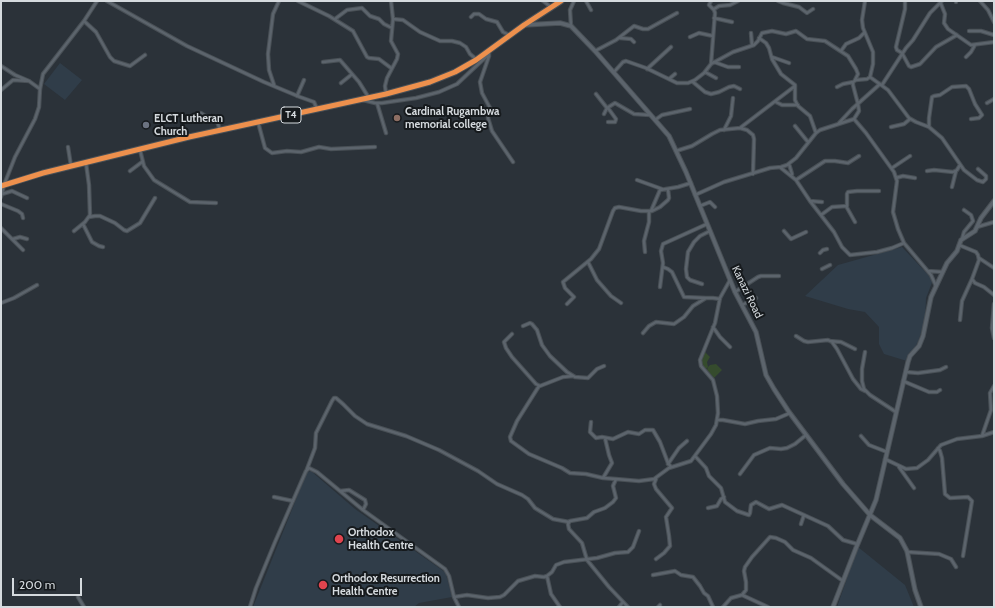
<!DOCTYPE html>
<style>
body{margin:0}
#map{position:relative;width:995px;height:608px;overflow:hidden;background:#2b3239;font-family:Cabin,sans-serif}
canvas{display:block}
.frame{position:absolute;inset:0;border:2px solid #d5dade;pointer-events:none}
.scale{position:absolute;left:12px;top:578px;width:70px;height:18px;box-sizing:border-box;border:2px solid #d5dade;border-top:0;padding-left:5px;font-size:12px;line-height:14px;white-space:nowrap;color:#d5dade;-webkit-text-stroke:3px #161a1d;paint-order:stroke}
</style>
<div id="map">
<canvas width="995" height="608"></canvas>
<div class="frame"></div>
<div class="scale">200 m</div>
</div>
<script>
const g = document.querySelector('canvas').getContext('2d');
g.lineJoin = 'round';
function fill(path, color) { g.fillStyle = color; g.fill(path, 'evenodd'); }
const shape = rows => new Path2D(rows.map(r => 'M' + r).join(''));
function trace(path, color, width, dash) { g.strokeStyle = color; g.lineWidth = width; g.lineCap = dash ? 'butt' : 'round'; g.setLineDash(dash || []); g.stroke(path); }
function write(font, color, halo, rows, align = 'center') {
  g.font = font + ' Cabin,sans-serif'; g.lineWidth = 4; g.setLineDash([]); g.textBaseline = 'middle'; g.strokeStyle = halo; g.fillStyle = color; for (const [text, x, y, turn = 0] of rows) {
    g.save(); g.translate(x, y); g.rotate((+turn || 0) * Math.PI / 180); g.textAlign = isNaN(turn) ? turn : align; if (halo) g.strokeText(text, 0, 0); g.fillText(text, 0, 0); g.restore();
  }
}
const built = shape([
 [60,63,82,80,65,100,44,84],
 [902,247,933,280,926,298,925,321,918,342,913,351,909,353,907,361,884,354,879,344,879,327,865,312,848,309,805,296,838,265],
 [311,471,355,509,442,570,446,573,447,578,452,597,419,603,414,607,253,607,307,472],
 [858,547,905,585,914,607,837,607]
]);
const green = shape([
 [704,351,710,357,707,362,708,367,710,365,716,364,722,370,714,378,707,370,708,367,706,369,700,363]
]);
const street = shape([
 [107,1,187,46,264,82,300,97,314,102,317,109],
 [298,1,329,16,353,31,367,57,369,58,379,59,391,68],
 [543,1,551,7],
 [586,1,591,10],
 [778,1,783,3,799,7,807,13,813,9],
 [905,1,905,9,896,47,897,50,902,53,909,66,911,67,920,64,936,47,957,35],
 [980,1,988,10,994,22],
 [956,2,956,1],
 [941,4,945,14,944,23,948,29,971,45,994,42],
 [714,9,719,6,730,5,738,1],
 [471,17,474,14,479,14,486,19,497,22,503,32,509,35],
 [714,18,732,22],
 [335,19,347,10,362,8,370,16,379,19,384,24,392,28],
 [393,19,403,20,420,32,440,41,452,41,460,43,466,47,470,54,476,59],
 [84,21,96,32,110,57,114,61,130,66,145,55],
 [571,26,570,10,574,1],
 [969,31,981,31,994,35],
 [751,33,752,45],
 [690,37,699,33,713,36],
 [620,38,631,39,634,42],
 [759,38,766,43,769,48,772,59,781,74,795,85,795,100,798,106,810,116,816,133],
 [595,51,616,40,634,26,643,29,648,29,677,13],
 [841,51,846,44,859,38,864,33],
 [489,56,480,82,482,93,490,108,488,118,492,131,513,162],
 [772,57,789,63],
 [966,57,971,52,975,45],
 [323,62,340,60,359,82,369,98],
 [714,62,728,67,739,67],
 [711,64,733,52,754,45,758,41,762,33,772,31,786,34,796,31,807,39,825,41,848,56,856,69,858,74,855,80],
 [1,66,15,75,29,81,40,89],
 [647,69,671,47],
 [614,72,623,62,626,61,646,68,677,83,688,83,695,80,704,73,711,64,715,13,714,10,709,5,711,1],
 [705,72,716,78],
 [870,77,888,90,909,118,916,122,929,127,942,138,964,170,977,180,983,182,986,179,986,176,978,169],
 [669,79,675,74],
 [693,82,705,92,711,94,719,92,729,87,734,86,740,89],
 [341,83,351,75],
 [274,85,269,70,268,54,273,14,279,1],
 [882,85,906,48,913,40,930,13,942,1],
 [837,87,843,84,853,82],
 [1,90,13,80,29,81],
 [386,93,385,86,387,78,397,59,398,54,391,41,393,19,391,1],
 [596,94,607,108],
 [297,96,304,80],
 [363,100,375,103,382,103,416,98,439,92,457,84,489,54],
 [776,102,782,105,798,105],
 [377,103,386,133],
 [987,103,994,99],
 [608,108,616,119,615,122,608,122],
 [201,113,207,117,216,120,218,124,220,130],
 [604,114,607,108,615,103,634,114,650,115],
 [854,119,866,133,894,172,897,181,893,212,898,229,904,243,931,275,936,286],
 [655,120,662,115,690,109],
 [258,122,265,148,272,153,287,151,301,152,319,147,331,149,375,147],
 [839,123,852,109,880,84],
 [795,126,808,142],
 [891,127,904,124,910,119],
 [929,127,929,118,932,97,934,96,940,95,952,87,966,86,969,89,975,104,982,115,979,118,971,119],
 [740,128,795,86],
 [724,130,731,116,733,98],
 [68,147,71,166],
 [140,150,144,166,154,180,190,202,216,203],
 [676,151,692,146,712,134,720,130,740,128,747,130,753,135,754,139,753,174],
 [789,164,792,174],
 [781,168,796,180,810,201,834,232,842,247,850,255,877,252,892,248,904,243],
 [892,168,910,156],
 [130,171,142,162],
 [927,171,934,170,953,172,957,170,960,165],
 [896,178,903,176,915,178],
 [637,180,662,189],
 [796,180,825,161,835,161,848,163,859,156],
 [952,187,956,171],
 [2,194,12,191,27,198],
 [695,195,724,182,770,168,781,167,787,165,796,158,816,133,820,130,854,119,859,111,858,104,853,85,853,82,856,80,867,79,870,77,873,64,873,52,863,28,862,20,865,1],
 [1,197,4,185,15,157,35,119,39,107,40,89,43,74,84,21,97,1],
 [810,201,822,202],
 [1,204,18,211,22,214,23,218],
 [700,206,710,202,715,207],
 [846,206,855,222],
 [652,211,660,207,668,200,669,198,668,189],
 [821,215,832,207,847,206,847,194,848,192,857,191,879,191],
 [89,217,95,216,100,216,115,223,124,230,127,231,140,223,155,198],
 [83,224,92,242,99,246,103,247],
 [977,227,994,222],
 [1,228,23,250],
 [74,231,85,222,90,215,89,185,86,163],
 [784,231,791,239,806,232],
 [13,239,20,237,27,239],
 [962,239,964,232,973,221,971,215,964,210],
 [959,245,976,252,978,255,979,260,972,279,975,283,984,287,994,295],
 [645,252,644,241,649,222,649,212],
 [820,253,823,250,827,249],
 [979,258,994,268],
 [588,262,597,280,611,296,621,303],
 [663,267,668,269,672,272,684,297,706,298],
 [822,269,830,265],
 [928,271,943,272],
 [702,284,690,280,687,277,686,269,688,252,694,242,700,236,710,231],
 [660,287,663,263,661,251,663,244,707,224],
 [735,292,758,277,761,276,779,276],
 [1,303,14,298,37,285],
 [567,304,574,297,565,288,563,282,591,259,599,249,613,211,615,208,619,207,641,211,651,211,660,190,678,187,691,183],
 [994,304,992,328,994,338],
 [742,305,756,298],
 [960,320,962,301,972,279],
 [523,326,530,323,532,324,537,330,542,345,550,356,567,372,575,377,588,378,597,369,604,366],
 [713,327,720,337,730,347],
 [643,333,649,326,656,322,674,324,684,317,693,306,706,298,713,298,720,299],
 [512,334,504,342,506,348,512,357,536,384,540,386,563,377,573,376],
 [796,336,804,341,808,342,828,340,832,342,837,349,853,379,861,389,865,391],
 [830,341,841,342,855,349],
 [865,352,862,369,862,381,864,389,870,395,896,412],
 [906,372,918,373,940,370,946,367],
 [903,381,929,392,937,392,940,390],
 [539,386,517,421,510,437,511,441,529,454,562,468,570,473,586,474,603,478,616,479],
 [717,420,723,420,745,424,758,421,776,419,790,413],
 [591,422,590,432,596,438,602,437,613,439,628,432,639,434,645,430,653,430,660,442,668,463,671,467],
 [861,436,869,445,887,452],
 [982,436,991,410,990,393,994,386],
 [938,448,940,451,942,458,945,494,950,498,968,497,972,501,963,556],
 [695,456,706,468,709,476,721,488,725,502,737,511,749,515,750,513,751,505,756,502,769,509,782,505,828,526,843,540,857,544],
 [885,459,906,469,917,468,928,460,941,445,957,439,982,436,994,432],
 [668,464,679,448,687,441],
 [899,467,914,488],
 [307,469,315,448,316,433,332,401,334,398,336,398,343,404,355,416,367,424,406,436,439,450,478,471,497,484,522,495,528,499,535,508,553,519,569,522],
 [740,474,754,455,770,448,781,449,787,448,795,444,806,435],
 [603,478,612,463,609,455,605,438],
 [656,479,654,484,656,489,672,508,666,517,669,536,670,546,664,553,656,559],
 [340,491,349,490,365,500,366,504,363,510],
 [274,497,293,501],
 [708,508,717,506,721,499,724,497],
 [801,524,804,515],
 [907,552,939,554,951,559,956,567],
 [653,575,675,571,681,575,693,577,700,586,704,593,708,596,713,607],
 [547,576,551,594,560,607],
 [742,595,768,607],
 [78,597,84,607],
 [454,597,467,595,488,598,500,597,504,595,518,581,535,576,544,577,547,576,552,572,556,565,564,562,597,558,615,553,628,552,633,547,639,531],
 [250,607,256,588,275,542,306,471,309,468,317,472,363,510,445,569,449,576,454,597,459,607],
 [619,607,623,602],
 [628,607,609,587,587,560,582,543,569,529,568,524,570,521,587,518,594,512,605,508,613,502,616,498,613,486,616,479,639,481,654,479,669,468,691,461,711,434,716,425,718,413,717,396,713,380,701,366,700,360,715,323,720,298,730,280],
 [658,607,660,605],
 [723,607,731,598,742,595,746,590,746,582,744,571,745,567,752,557,770,537,776,538,785,542,793,550,811,558,843,581]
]);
const secondary = shape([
 [524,25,560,23,571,26,595,51,669,136,686,172,735,292,756,332,766,375,774,389,789,412,843,484,870,515,900,538,907,551,915,590,921,607],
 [833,607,856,548,876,500,908,362,910,356,919,346,923,336,931,297,947,263,957,251,961,240,975,231,981,218,994,201]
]);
const highway = shape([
 [1,186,43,173,189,137,386,94,430,82,455,72,476,60,524,25,561,1]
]);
const markers = [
 [397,118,4,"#8d6e63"],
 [146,125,4,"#6b7280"],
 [339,539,5,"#e0444e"],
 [323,585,5,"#e0444e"]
];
const shields = [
 [291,115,20]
];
const shieldNames = [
 ["T4",291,115]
];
const poiNames = [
 ["Cardinal Rugambwa",405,112],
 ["memorial college",405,125],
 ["ELCT Lutheran",154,119],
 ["Church",154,132],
 ["Orthodox",348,533],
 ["Health Centre",348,546],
 ["Orthodox Resurrection",332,579],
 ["Health Centre",332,592]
];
const streetNames = [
 ["Kanazi Road",747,292,64]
];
fill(built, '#303d49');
fill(green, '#354b2d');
trace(street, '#495056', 4.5);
trace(secondary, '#495056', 5.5);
trace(highway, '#495056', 7);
trace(street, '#5c646c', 2.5);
trace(secondary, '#5c646c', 3.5);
trace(highway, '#ed904d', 5);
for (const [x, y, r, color] of markers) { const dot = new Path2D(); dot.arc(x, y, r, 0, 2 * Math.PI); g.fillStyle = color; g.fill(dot); trace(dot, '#161a1d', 1.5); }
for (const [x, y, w] of shields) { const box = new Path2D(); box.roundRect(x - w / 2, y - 8, w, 16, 3); g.fillStyle = '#161a1d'; g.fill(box); trace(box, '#d5dade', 1); }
write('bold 10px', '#d5dade', null, shieldNames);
write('bold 11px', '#d5dade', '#161a1d', poiNames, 'left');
write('11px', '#d5dade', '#161a1d', streetNames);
</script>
